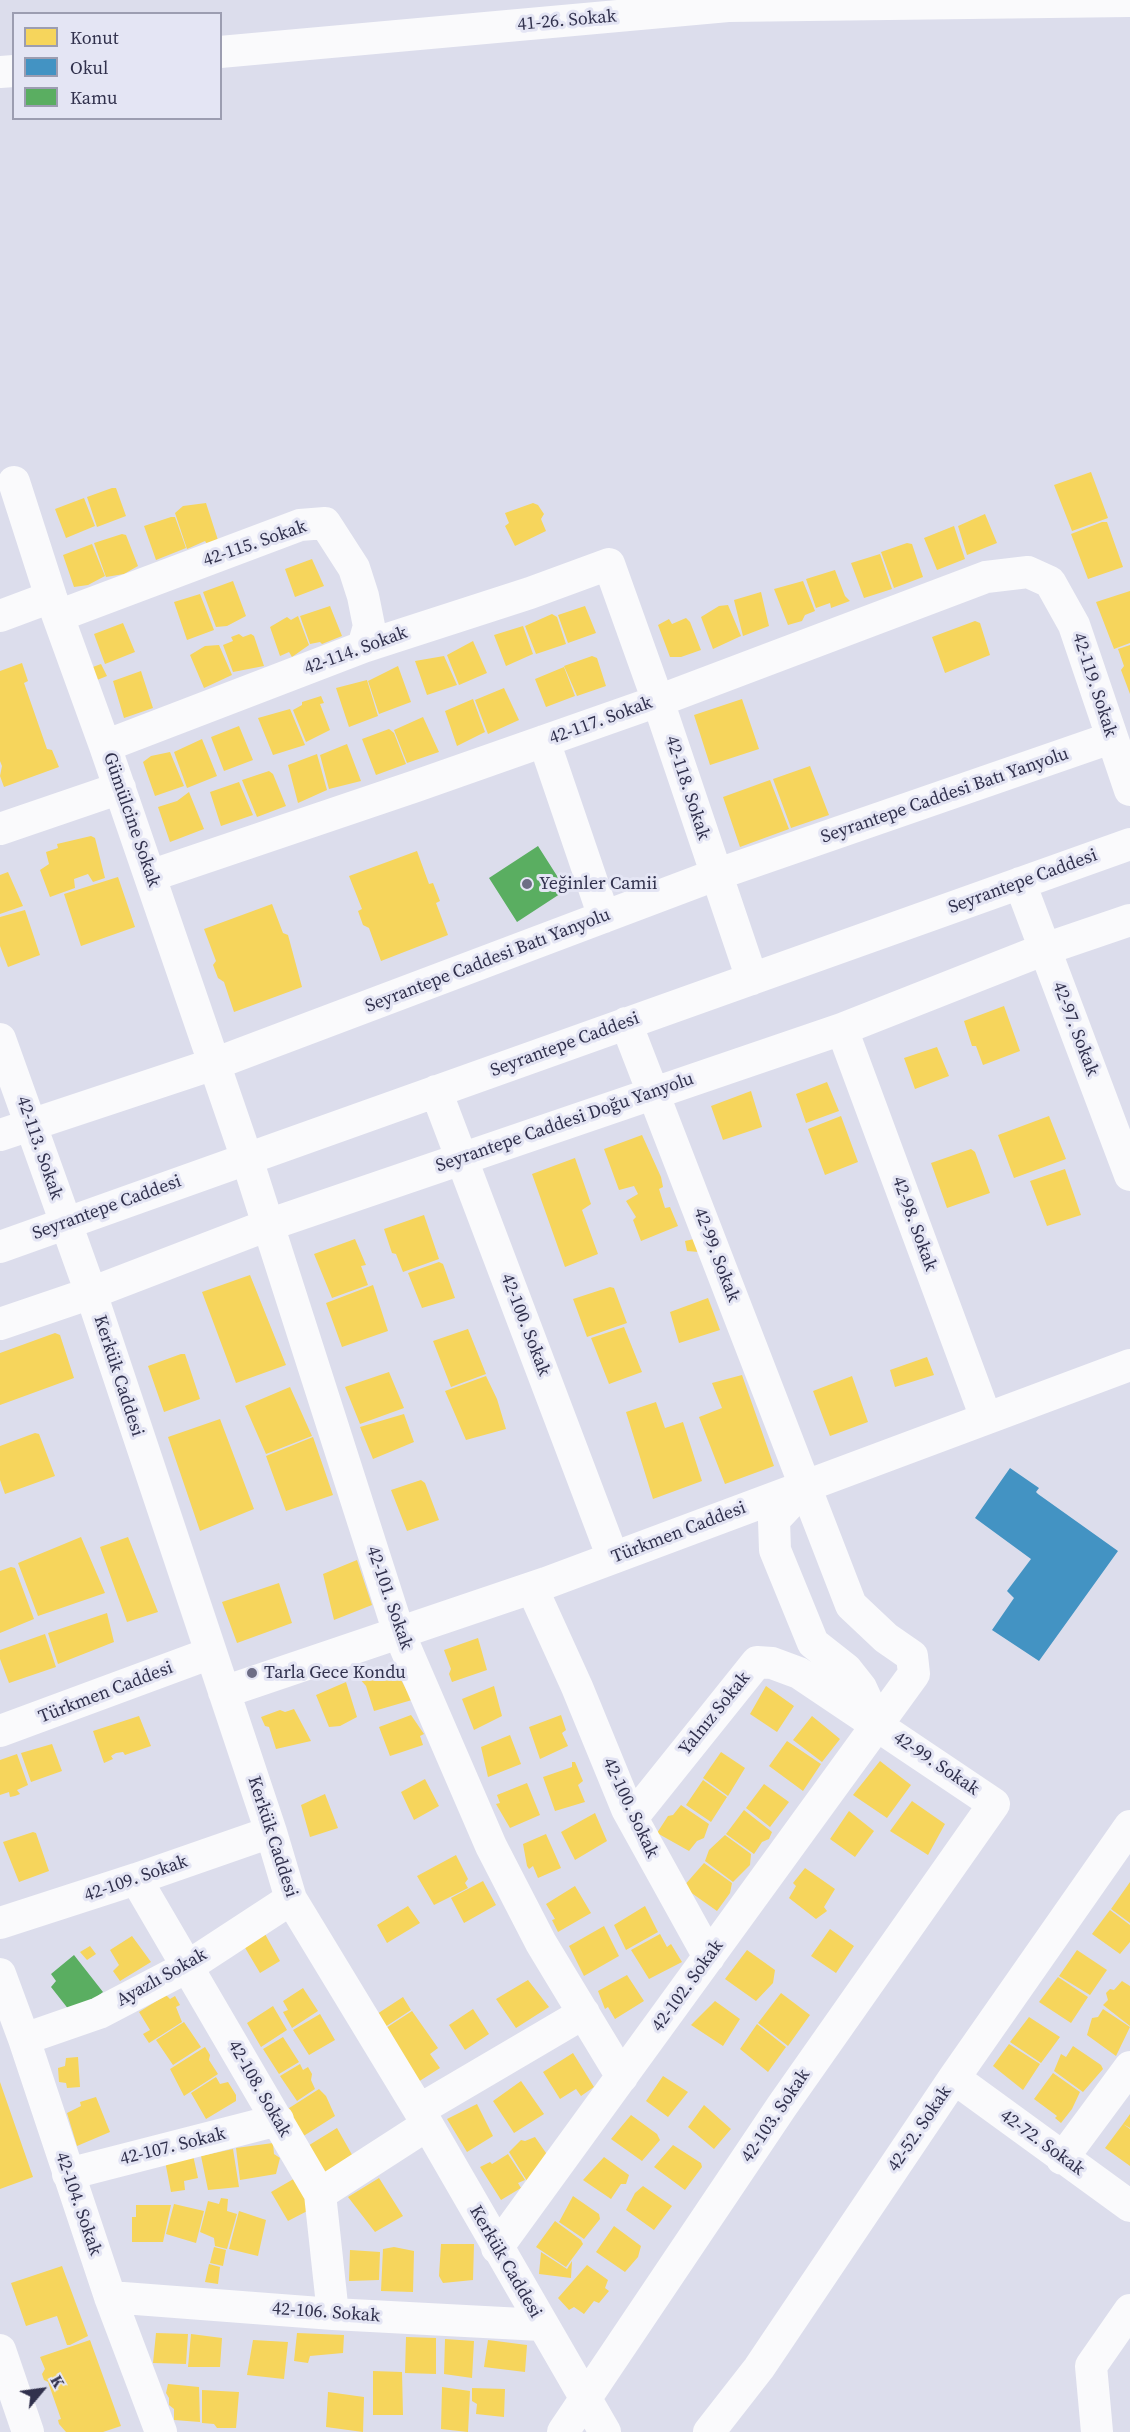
<!DOCTYPE html>
<meta charset="utf-8">
<style>
body{margin:0}
#map{position:relative;width:1130px;height:2432px;overflow:hidden;background:#dcddec;font-family:"Source Serif 4",serif}
canvas{display:block}
.legend{position:absolute;left:12px;top:12px;width:210px;height:108px;box-sizing:border-box;background:#e4e5f4;border:2px solid #9c9db1;margin:0;padding:8px 10px;list-style:none;font-size:18px;color:#31314d}
.legend li{display:flex;align-items:center;gap:12px;height:30px}
.legend b{width:30px;border:2px solid #9c9db1}
.north{position:absolute;left:12px;top:2360px;width:60px;height:60px;-webkit-text-stroke:4px #e4e5f4;paint-order:stroke;rotate:61deg;font-size:16px;font-weight:700;line-height:24px;text-align:center;color:#31314d}
.north::after{content:'';display:block;margin:auto;width:21px;height:27px;background:#31314d;clip-path:polygon(50% 0,100% 100%,50% 72%,0 100%)}
</style>
<div id="map">
<canvas width="1130" height="2432"></canvas>
<ul class="legend">
<li><b style="height:16px;background:#f6d55c"></b>Konut</li>
<li><b style="height:16px;background:#4393c3"></b>Okul</li>
<li><b style="height:16px;background:#5aae61"></b>Kamu</li>
</ul>
<div class="north">K</div>
</div>
<script>
const g = document.querySelector('canvas').getContext('2d');
g.lineJoin = 'round';
function fill(path, color) { g.fillStyle = color; g.fill(path, 'evenodd'); }
const shape = rows => new Path2D(rows.map(r => 'M' + r).join(''));
function trace(path, color, width, dash) { g.strokeStyle = color; g.lineWidth = width; g.lineCap = dash ? 'butt' : 'round'; g.setLineDash(dash || []); g.stroke(path); }
function write(font, color, halo, rows, align = 'center') {
  g.font = font + ' "Source Serif 4",serif'; g.lineWidth = 6; g.setLineDash([]); g.textBaseline = 'middle'; g.strokeStyle = halo; g.fillStyle = color; for (const [text, x, y, turn = 0] of rows) {
    g.save(); g.translate(x, y); g.rotate((+turn || 0) * Math.PI / 180); g.textAlign = isNaN(turn) ? turn : align; if (halo) g.strokeText(text, 0, 0); g.fillText(text, 0, 0); g.restore();
  }
}
const homes = shape([
 [1091,472,1108,518,1072,531,1054,485],
 [112,488,116,488,126,516,97,527,87,497],
 [84,498,95,526,66,538,55,509],
 [206,503,218,540,207,544,205,541,187,549,175,513,183,506],
 [533,503,538,505,544,514,541,519,546,531,515,546,505,526,509,523,505,513],
 [985,514,997,543,967,555,958,526],
 [171,517,175,517,186,548,156,560,144,526],
 [1102,522,1107,522,1123,567,1088,579,1071,534],
 [954,526,965,559,937,570,924,538],
 [122,534,126,535,138,566,124,574,106,577,94,543],
 [907,543,912,544,923,577,894,588,881,552],
 [92,544,105,576,88,585,74,587,63,555],
 [880,554,892,589,864,598,851,563],
 [312,559,324,586,295,597,285,569],
 [835,570,845,596,850,601,831,608,830,603,816,608,806,579],
 [233,581,246,616,227,626,216,627,203,592],
 [803,581,815,611,805,615,802,621,788,625,774,589],
 [1130,591,1130,643,1114,649,1096,602],
 [761,592,769,626,743,636,734,600],
 [200,594,214,630,187,640,174,602],
 [728,605,741,636,713,649,701,617,719,606],
 [330,606,342,636,322,644,320,642,310,644,300,616],
 [585,606,596,633,568,643,558,615],
 [552,614,557,617,566,644,536,654,525,626],
 [298,616,309,645,292,657,289,652,280,656,270,627,287,617,291,620],
 [686,618,690,622,701,650,681,657,670,657,658,625,669,619,672,624],
 [975,621,980,623,990,655,945,673,932,637],
 [123,623,135,652,105,664,94,634],
 [523,626,533,654,506,666,494,635],
 [239,634,243,637,251,634,254,636,264,666,233,672,223,645,233,641,231,637],
 [473,641,487,673,459,685,447,655],
 [219,645,232,675,204,688,190,655,205,646],
 [1130,645,1130,694,1121,670,1124,666,1118,649],
 [444,656,457,685,427,695,415,661],
 [592,656,597,658,606,686,577,696,564,666],
 [22,663,28,681,24,683,47,749,52,750,59,767,4,787,0,776,2,766,0,761,0,671],
 [101,664,107,676,87,684,82,671],
 [398,666,411,702,379,714,368,681],
 [564,667,575,696,546,707,535,679],
 [141,671,153,708,124,718,113,681],
 [367,680,378,716,349,727,336,688],
 [504,688,519,720,488,734,475,700],
 [321,696,324,703,320,704,330,730,306,742,293,710,302,705,302,702],
 [473,699,485,732,457,746,445,711],
 [742,699,759,749,710,765,694,715],
 [290,709,305,745,273,755,258,718],
 [423,717,439,752,407,763,394,730],
 [239,726,253,760,224,771,211,737],
 [389,729,394,733,406,764,376,775,362,739],
 [202,739,217,776,187,788,174,752],
 [347,744,361,781,329,789,320,755],
 [170,752,184,786,155,796,143,762,151,756],
 [317,754,327,790,298,803,288,765],
 [810,766,829,815,791,828,773,779],
 [269,771,273,774,286,806,257,817,242,780],
 [770,780,789,829,740,847,723,797],
 [239,782,253,815,221,826,210,792],
 [189,792,204,829,170,842,158,807,177,801],
 [91,836,95,838,105,878,93,882,88,874,74,879,75,888,50,897,40,870,49,864,46,852,58,848,57,844],
 [417,851,429,884,433,883,440,901,436,903,448,935,381,961,369,928,363,925,358,911,362,909,349,876],
 [8,872,23,906,0,914,0,875],
 [118,877,135,927,81,946,64,894],
 [272,904,283,933,288,935,302,987,234,1012,224,982,218,978,213,965,216,961,204,929],
 [25,910,40,955,8,967,0,946,0,917],
 [1004,1006,1020,1051,983,1065,976,1046,972,1046,964,1021],
 [937,1047,949,1076,915,1089,904,1058],
 [827,1082,839,1111,806,1123,796,1094],
 [751,1091,762,1127,723,1140,711,1106],
 [841,1116,858,1162,825,1175,808,1129],
 [1049,1116,1066,1159,1014,1178,998,1135],
 [642,1135,661,1177,663,1187,659,1189,665,1208,670,1207,678,1226,641,1241,633,1220,636,1217,626,1201,638,1194,634,1186,619,1190,604,1149],
 [971,1149,975,1152,990,1193,947,1208,931,1163],
 [575,1158,591,1204,582,1210,598,1254,565,1267,532,1174],
 [1065,1169,1081,1215,1047,1226,1030,1181],
 [424,1215,439,1259,403,1272,396,1254,392,1253,384,1229],
 [355,1239,366,1265,361,1266,368,1285,332,1298,314,1254],
 [694,1239,699,1252,687,1251,685,1241],
 [439,1262,443,1264,455,1298,422,1308,408,1273],
 [250,1275,286,1365,236,1383,202,1292],
 [373,1285,388,1331,342,1347,326,1303],
 [610,1287,614,1288,627,1323,587,1337,573,1299],
 [708,1298,720,1330,679,1343,670,1312],
 [624,1327,642,1372,609,1384,591,1338],
 [468,1329,486,1374,451,1387,433,1341],
 [55,1333,60,1335,74,1378,0,1405,0,1353],
 [181,1354,185,1354,200,1399,164,1412,148,1366],
 [927,1357,934,1375,895,1387,890,1370],
 [389,1372,404,1408,360,1424,345,1387],
 [742,1375,774,1466,725,1484,699,1417,722,1408,712,1383],
 [486,1376,497,1399,506,1429,466,1440,445,1391],
 [852,1376,868,1422,830,1436,813,1391],
 [290,1387,312,1436,266,1454,245,1406],
 [656,1402,665,1428,683,1422,702,1481,653,1499,626,1412],
 [404,1414,414,1442,373,1459,360,1427],
 [220,1419,254,1509,200,1531,168,1437],
 [35,1433,39,1434,55,1476,5,1494,0,1480,0,1446],
 [313,1437,333,1495,286,1511,266,1456],
 [421,1480,425,1483,439,1520,407,1531,391,1490],
 [81,1537,105,1593,38,1616,18,1563],
 [128,1537,158,1612,127,1622,100,1547],
 [357,1560,372,1605,334,1620,323,1574],
 [11,1567,15,1568,34,1619,0,1633,0,1571],
 [279,1583,292,1623,237,1643,222,1602],
 [107,1613,114,1642,58,1664,48,1633],
 [45,1634,56,1667,9,1683,0,1659,0,1650],
 [478,1638,487,1670,452,1682,449,1674,451,1669,444,1650],
 [394,1667,412,1700,374,1711,366,1686,359,1678],
 [346,1682,357,1717,340,1726,329,1727,316,1695],
 [494,1686,502,1716,474,1730,462,1699],
 [766,1686,794,1706,777,1732,750,1714],
 [294,1709,311,1741,276,1749,269,1727,265,1726,261,1717,280,1710,285,1712],
 [411,1715,424,1734,420,1736,423,1745,390,1756,379,1727],
 [561,1715,566,1730,562,1733,568,1746,540,1759,529,1727],
 [139,1716,151,1746,125,1755,123,1752,116,1753,111,1756,113,1759,104,1763,93,1731],
 [812,1716,840,1739,822,1762,793,1740],
 [510,1735,521,1764,488,1777,481,1747],
 [787,1741,821,1764,803,1791,769,1766],
 [52,1744,62,1771,31,1782,21,1753],
 [721,1752,745,1768,728,1796,703,1778],
 [17,1754,28,1785,17,1790,20,1794,15,1796,10,1797,9,1792,0,1795,0,1760],
 [880,1761,911,1785,887,1818,853,1795],
 [572,1762,575,1762,583,1781,578,1785,585,1802,555,1811,543,1777,572,1767],
 [425,1779,439,1806,414,1820,401,1792],
 [703,1780,727,1797,711,1822,686,1805],
 [527,1783,540,1815,510,1828,496,1804,500,1803,497,1795],
 [764,1784,789,1802,770,1827,746,1808],
 [325,1794,338,1828,310,1837,301,1805],
 [912,1801,945,1824,928,1855,890,1831],
 [681,1805,709,1824,704,1838,697,1841,689,1851,657,1833,668,1816,673,1815],
 [744,1810,772,1832,769,1839,762,1842,754,1854,726,1834],
 [849,1811,874,1831,855,1857,830,1839],
 [595,1813,607,1841,575,1860,561,1832],
 [33,1832,36,1833,49,1871,19,1882,3,1842],
 [546,1834,561,1868,538,1878,533,1866,529,1869,527,1866,523,1844],
 [725,1835,751,1854,750,1865,733,1882,705,1861,709,1850],
 [456,1855,468,1879,465,1883,468,1888,434,1905,417,1876],
 [704,1863,732,1883,730,1893,717,1911,683,1887],
 [805,1868,835,1889,824,1907,827,1911,816,1919,789,1898,796,1886,793,1883],
 [483,1881,496,1905,464,1923,451,1898],
 [1130,1882,1130,1923,1111,1909],
 [575,1886,591,1913,558,1932,552,1920,555,1919,546,1904],
 [408,1906,420,1923,387,1943,377,1925],
 [645,1906,658,1932,626,1950,614,1925],
 [1110,1910,1130,1925,1130,1942,1120,1954,1092,1934],
 [604,1926,619,1956,584,1976,569,1946],
 [830,1929,854,1946,836,1973,811,1956],
 [265,1934,280,1961,260,1973,244,1946],
 [660,1934,667,1947,671,1944,682,1962,649,1979,631,1950],
 [132,1936,151,1962,120,1981,113,1971,119,1965,110,1950],
 [90,1946,96,1954,87,1960,80,1952],
 [747,1950,775,1970,773,1983,756,2001,725,1979],
 [1077,1950,1107,1970,1090,1995,1059,1976],
 [627,1975,644,2001,615,2019,608,2007,605,2009,598,1991],
 [1058,1977,1088,1997,1071,2023,1039,2002],
 [528,1980,549,2007,516,2028,496,1999],
 [1122,1981,1130,1986,1130,2026,1103,2005,1108,2000,1106,1993,1110,1989,1114,1990],
 [303,1988,318,2011,292,2028,283,2012,288,2010,283,2001],
 [781,1993,810,2015,788,2046,758,2023],
 [166,1995,170,1999,175,1996,180,2005,176,2007,182,2022,149,2043,143,2034,150,2030,139,2012],
 [403,1997,411,2010,385,2027,377,2014],
 [715,2001,740,2019,723,2046,691,2025],
 [273,2006,287,2030,261,2047,247,2023],
 [473,2009,489,2034,465,2050,449,2025],
 [1103,2009,1130,2027,1116,2056,1087,2035,1092,2018,1098,2017],
 [412,2011,438,2048,430,2054,440,2068,418,2082,386,2028],
 [320,2014,335,2040,309,2055,293,2030],
 [1029,2017,1060,2037,1041,2063,1010,2042],
 [184,2022,201,2047,173,2065,156,2040],
 [757,2024,786,2047,768,2072,740,2049],
 [283,2037,299,2062,279,2074,263,2049],
 [1009,2044,1040,2064,1023,2090,993,2066],
 [1073,2046,1101,2065,1103,2069,1083,2092,1054,2071,1061,2054,1066,2057],
 [205,2047,210,2055,209,2060,218,2074,184,2096,170,2069],
 [573,2053,594,2087,581,2096,576,2089,560,2099,543,2072],
 [78,2057,80,2087,67,2088,66,2083,59,2082,58,2068,65,2066,66,2058],
 [300,2064,303,2070,308,2067,312,2074,311,2080,315,2089,297,2101,280,2076],
 [1053,2073,1080,2092,1072,2109,1061,2123,1055,2118,1057,2116,1034,2099],
 [663,2076,688,2092,668,2117,646,2101],
 [216,2077,220,2084,228,2082,236,2095,236,2101,206,2119,191,2093],
 [521,2081,544,2114,514,2133,493,2101],
 [0,2082,33,2177,0,2189],
 [319,2089,326,2096,335,2116,302,2137,286,2110],
 [96,2097,110,2132,77,2146,67,2113,81,2106,80,2102],
 [477,2104,493,2136,467,2152,447,2119],
 [704,2105,731,2129,714,2149,688,2127],
 [1130,2114,1130,2128,1123,2124],
 [631,2115,657,2134,660,2140,642,2161,611,2139],
 [1123,2124,1130,2129,1130,2166,1105,2148],
 [337,2128,355,2160,320,2177,306,2147],
 [535,2137,553,2163,527,2181,509,2152,521,2140,525,2141],
 [273,2143,274,2154,280,2158,276,2174,240,2180,236,2148],
 [673,2145,701,2163,702,2167,685,2190,654,2167],
 [233,2149,239,2187,208,2190,201,2156],
 [508,2154,525,2180,518,2183,521,2188,501,2200,480,2167,490,2162,492,2164],
 [193,2155,198,2178,184,2181,185,2190,171,2192,165,2161],
 [604,2157,629,2175,626,2184,621,2184,611,2199,583,2180],
 [297,2177,315,2207,288,2221,271,2192],
 [379,2178,403,2216,375,2232,348,2197],
 [643,2186,672,2206,654,2230,626,2210,635,2193],
 [573,2196,599,2214,600,2219,584,2239,559,2222],
 [221,2198,228,2199,227,2211,237,2214,227,2249,215,2246,214,2238,200,2232,208,2201,219,2204],
 [174,2204,204,2211,196,2243,166,2234],
 [136,2205,171,2205,163,2242,132,2242,132,2217,136,2217],
 [239,2211,266,2220,258,2256,229,2249],
 [555,2221,581,2240,583,2244,566,2267,536,2247],
 [614,2226,641,2246,638,2257,625,2272,596,2252],
 [441,2244,474,2244,473,2280,443,2283,439,2276],
 [214,2247,226,2250,223,2266,210,2263],
 [394,2247,414,2251,413,2292,381,2291,383,2249],
 [350,2250,380,2252,379,2280,349,2281],
 [541,2252,567,2269,572,2261,571,2278,539,2274],
 [209,2264,220,2267,218,2284,205,2282],
 [587,2265,608,2280,605,2288,609,2291,599,2303,594,2301,584,2314,574,2307,569,2310,558,2298],
 [62,2266,88,2336,70,2345,67,2345,57,2316,26,2326,11,2283],
 [156,2333,188,2334,186,2364,153,2363],
 [297,2333,344,2335,343,2353,310,2356,308,2363,294,2361],
 [191,2334,222,2338,220,2367,188,2367],
 [406,2337,436,2338,436,2374,405,2373],
 [445,2339,474,2341,472,2378,444,2374],
 [90,2340,121,2426,103,2432,66,2432,59,2424,58,2420,61,2419,48,2382,44,2380,42,2374,45,2369,40,2357],
 [253,2340,288,2342,284,2379,247,2375],
 [488,2340,527,2345,525,2372,484,2367],
 [373,2371,402,2372,403,2415,373,2415],
 [168,2384,199,2387,200,2422,174,2420,174,2409,169,2405,169,2398,166,2393],
 [442,2387,470,2391,468,2432,441,2429],
 [472,2388,505,2389,504,2417,476,2414,477,2404,472,2401],
 [202,2390,239,2392,236,2428,217,2428,214,2424,202,2423],
 [328,2392,364,2397,363,2432,326,2427]
]);
const schools = shape([
 [1010,1468,1039,1488,1036,1492,1038,1494,1118,1551,1039,1661,992,1630,1014,1598,1007,1591,1031,1559,975,1518]
]);
const public = shape([
 [538,846,566,890,517,922,489,878],
 [74,1955,103,1992,73,2015,51,1987,56,1981,51,1974]
]);
const minor = shape([
 [220,52,728,6,1130,1],
 [0,72,14,71],
 [14,482,51,597,105,746,247,1159,399,1633,491,1846,541,1943,622,2077],
 [0,616,51,597],
 [58,616,300,525,325,523,354,568,363,596,369,626,363,647],
 [544,741,604,917],
 [105,746,363,647,530,593,609,564,658,701,752,979],
 [0,829,120,788],
 [150,876,416,786,658,701,986,577,1028,572,1050,582,1074,625,1130,790],
 [1020,883,1130,1175],
 [842,1029,986,1418],
 [0,1039,91,1293,271,1832,291,1899,419,2110,605,2432],
 [436,1091,613,1558],
 [0,1135,214,1064,715,875,1111,738],
 [0,1247,1130,844],
 [0,1324,91,1293,268,1225,842,1029,1045,949,1130,920],
 [802,1490,774,1520,775,1550,813,1643,846,1669,861,1688,878,1725],
 [532,1588,577,1687,627,1809,709,1957],
 [224,1692,546,1583,1130,1365],
 [0,1731,211,1653],
 [136,1879,320,2194,333,2314],
 [0,1923,136,1879,271,1832],
 [0,1974,24,2039,110,2297,161,2432],
 [24,2039,99,2013,187,1967,291,1899],
 [954,2078,1130,2206],
 [419,2110,584,2013],
 [1062,2159,1130,2067],
 [68,2174,278,2120],
 [320,2194,427,2125],
 [497,2248,914,1674,912,1656,886,1638,851,1605,626,1023],
 [110,2297,333,2314,541,2325],
 [0,2350,28,2432],
 [563,2432,782,2106,994,1804,799,1673,772,1663,757,1662,632,1818],
 [709,2432,759,2368,954,2078,1130,1826],
 [1097,2432,1091,2366,1130,2310]
]);
const markers = [
 [527,884,6,"#6d6d85"],
 [252,1673,6,"#6d6d85"]
];
const streetNames = [
 ["41-26. Sokak",567,21,-5],
 ["42-115. Sokak",255,544,-19],
 ["42-114. Sokak",356,651,-20],
 ["42-119. Sokak",1094,685,72],
 ["42-117. Sokak",601,721,-20],
 ["42-118. Sokak",687,788,72],
 ["Seyrantepe Caddesi Batı Yanyolu",945,796,-19],
 ["Gümülcine Sokak",131,820,71],
 ["Seyrantepe Caddesi",1023,882,-20],
 ["Seyrantepe Caddesi Batı Yanyolu",488,961,-21],
 ["42-97. Sokak",1075,1029,69],
 ["Seyrantepe Caddesi",565,1045,-20],
 ["Seyrantepe Caddesi Doğu Yanyolu",565,1123,-19],
 ["42-113. Sokak",39,1148,71],
 ["Seyrantepe Caddesi",107,1208,-20],
 ["42-98. Sokak",914,1224,70],
 ["42-99. Sokak",716,1255,69],
 ["42-100. Sokak",525,1325,69],
 ["Kerkük Caddesi",118,1376,72],
 ["Türkmen Caddesi",679,1533,-21],
 ["42-101. Sokak",389,1598,71],
 ["Türkmen Caddesi",106,1693,-21],
 ["Yalnız Sokak",715,1714,-51],
 ["42-99. Sokak",936,1764,34],
 ["42-100. Sokak",630,1808,65],
 ["Kerkük Caddesi",272,1837,72],
 ["42-109. Sokak",136,1879,-19],
 ["Ayazlı Sokak",162,1978,-29],
 ["42-102. Sokak",688,1986,-54],
 ["42-108. Sokak",259,2089,60],
 ["42-103. Sokak",776,2116,-56],
 ["42-52. Sokak",920,2129,-56],
 ["42-72. Sokak",1042,2143,36],
 ["42-107. Sokak",173,2147,-14],
 ["42-104. Sokak",78,2204,71],
 ["Kerkük Caddesi",505,2262,60],
 ["42-106. Sokak",326,2313,4]
];
const poiNames = [
 ["Yeğinler Camii",539,884],
 ["Tarla Gece Kondu",264,1673]
];
fill(homes, '#f6d55c');
fill(schools, '#4393c3');
fill(public, '#5aae61');
trace(minor, '#fafafc', 32);
for (const [x, y, r, color] of markers) { const dot = new Path2D(); dot.arc(x, y, r, 0, 2 * Math.PI); g.fillStyle = color; g.fill(dot); trace(dot, '#e4e5f4', 2); }
write('18px', '#31314d', '#e4e5f4', streetNames);
write('18px', '#31314d', '#e4e5f4', poiNames, 'left');
</script>
